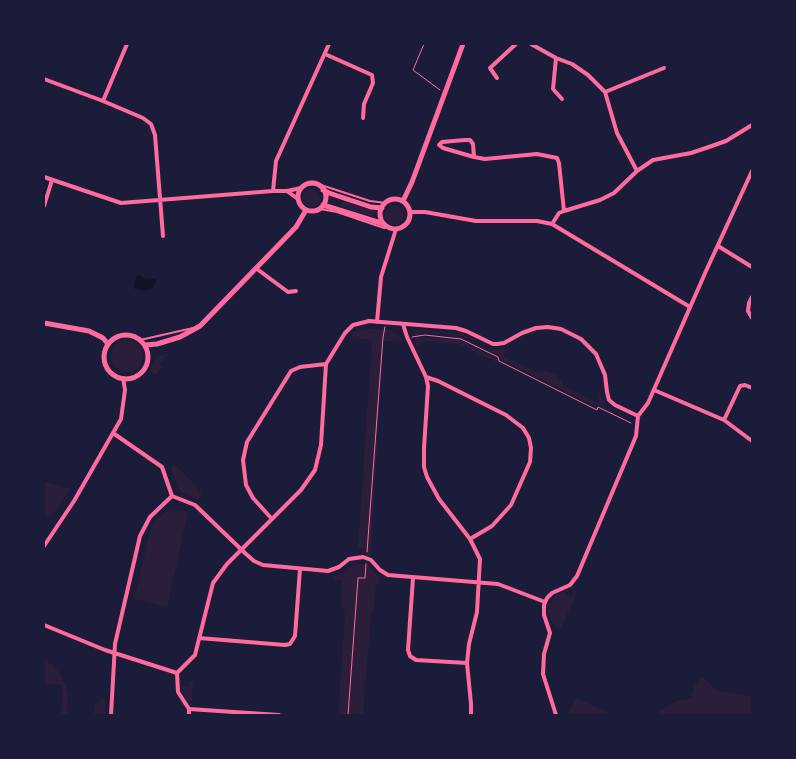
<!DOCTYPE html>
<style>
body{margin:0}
#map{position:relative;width:796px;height:759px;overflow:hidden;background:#1b1b3a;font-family:"Zilla Slab",serif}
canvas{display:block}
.frame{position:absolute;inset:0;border:45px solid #1b1b3a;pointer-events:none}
</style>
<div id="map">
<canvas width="796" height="759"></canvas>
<div class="frame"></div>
</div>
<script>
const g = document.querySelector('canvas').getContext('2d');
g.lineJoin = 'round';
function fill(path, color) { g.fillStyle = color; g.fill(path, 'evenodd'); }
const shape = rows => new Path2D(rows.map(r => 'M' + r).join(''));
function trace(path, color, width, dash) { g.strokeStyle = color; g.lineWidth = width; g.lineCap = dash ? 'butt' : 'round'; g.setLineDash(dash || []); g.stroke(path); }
const green = shape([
 '302 198a9 9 0 1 1 18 0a9 9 0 1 1-18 0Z',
 [342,201,375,211,374,217,340,206],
 '384 215a10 10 0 1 1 20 0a10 10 0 1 1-20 0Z',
 [362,328,390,330,398,334,403,342,383,341,371,551,368,565,379,577,379,584,376,584,374,606,371,614,363,715,338,715,345,615,341,603,342,581,334,580,334,577,342,574,355,564,365,564,366,553,366,549,358,548,372,340,350,338,354,332],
 [416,330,463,334,489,347,463,336,422,332,419,336,411,335],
 [424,337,460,340,497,359,496,362,459,344,422,341,418,347,414,338,421,339],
 '111 356a16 16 0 1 1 32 0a16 16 0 1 1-32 0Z',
 [509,349,503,356,538,373,546,371,553,373,561,380,563,386,598,403,600,394,607,408,606,409,598,404,596,407,501,359,501,357,491,351,492,350],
 [170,353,159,364,162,368,155,375,150,371,156,356],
 [173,464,181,470,202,493,198,499,183,493,177,487,171,467],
 [44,481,70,489,51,517,44,515],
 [170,509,188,512,167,607,134,599,150,531,157,519],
 [573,590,577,592,563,624,561,629,555,627,547,613,549,605,557,594,565,591,566,594,572,597],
 [44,659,54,666,63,678,68,694,67,715,61,715,63,685,44,684],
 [703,677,717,691,752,696,752,715,654,715,678,700,688,699,691,697,695,685],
 [189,681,193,681,192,700,190,703,184,696,181,686,188,686],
 [576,698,614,715,567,715],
 [101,699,106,699,105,715,94,715,95,705]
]);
const water = shape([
 [139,275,146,279,155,279,156,281,154,287,144,291,135,289,134,286,136,277]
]);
const path = shape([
 [424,44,413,70,440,90],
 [412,337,425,335,461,339,498,357,499,361,597,410,598,407,631,423],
 [367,552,383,337,385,327],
 [348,715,358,578,365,578,366,564]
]);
const service = shape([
 [752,80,752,82],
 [319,186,321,185,370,201,386,203],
 [320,209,337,212,384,228,388,227],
 [140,340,193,328]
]);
const minor = shape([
 [531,44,556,58,572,64,588,75,605,92,617,133,637,171],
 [325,54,372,75,373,83,364,104,363,118],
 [556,58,553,89,562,99],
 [497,78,490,68,516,44],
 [44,79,103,101,143,118,151,124,155,135,163,236],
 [605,92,664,68],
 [103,101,127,44],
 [465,140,470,140,473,144,474,157,443,148,439,145,442,142,465,140],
 [474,157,485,159,537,154,557,158,559,163,564,211],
 [44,177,121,203,273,191,287,191,301,188],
 [273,191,276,161,329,44],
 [287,191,298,199],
 [44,206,52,180],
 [410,212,425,212,476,221,537,221,552,224,690,307],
 [552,224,559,213,564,211,600,200,614,193,637,171,653,160,691,153,706,148,726,141,752,125],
 [718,246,752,267],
 [257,269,288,292,296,291],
 [752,297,749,303,748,311,752,318],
 [377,322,381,277,396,229],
 [403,324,407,337,426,377,428,386,424,448,424,467,427,477,439,499,470,539,480,559,477,612,469,644,467,663,471,704,471,715],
 [426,377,438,381,506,415,523,428,529,438,531,448,530,462,511,505,492,526,470,539],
 [654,390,724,420,752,441],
 [638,416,648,403,706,271,752,171],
 [724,420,740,386,745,385,752,388],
 [113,433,162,467,172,496],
 [172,496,195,505,246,554,254,561,263,565,328,571,339,567,349,559,363,557,371,560,380,570,388,575,498,584,545,602],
 [272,519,253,498,246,485,243,460,247,442,291,371,300,367,326,364],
 [44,546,74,501,121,419,125,390,123,378],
 [413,578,408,650,410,656,416,660,467,663],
 [44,625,105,650,177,673],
 [199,638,285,645,290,644,295,636,300,569],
 [189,709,279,715],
 [111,715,115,644,140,536,150,517,172,496],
 [189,715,189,709,178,692,177,673,195,655,213,583,227,564,301,490,315,470,321,445,326,364,345,333,353,325,369,321,456,328,466,331,493,344,497,344,504,343,522,333,536,328,548,327,561,329,581,339,596,354,605,375,607,392,609,400,615,405,638,416],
 [556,715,543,674,544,654,550,633,544,615,544,605,547,598,552,593,570,585,577,576,636,436,638,416]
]);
const tertiary = shape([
 '298 197a14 14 0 1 1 28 0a14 14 0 1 1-28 0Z',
 [323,190,329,193,371,207,382,208],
 '380 214a15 15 0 1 1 30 0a15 15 0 1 1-30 0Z',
 [403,201,412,182,463,44],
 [323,205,384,224],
 [44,323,89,331,103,338,108,344],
 '104 357a22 22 0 1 1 44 0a22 22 0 1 1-44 0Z',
 [145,345,157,344,180,337,200,326,296,227,306,210]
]);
fill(green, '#2a1e3b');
fill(water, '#12122b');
trace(path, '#ff6b9d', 1);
trace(service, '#ff6b9d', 2);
trace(minor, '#ff6b9d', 4);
trace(tertiary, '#ff6b9d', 5);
</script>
